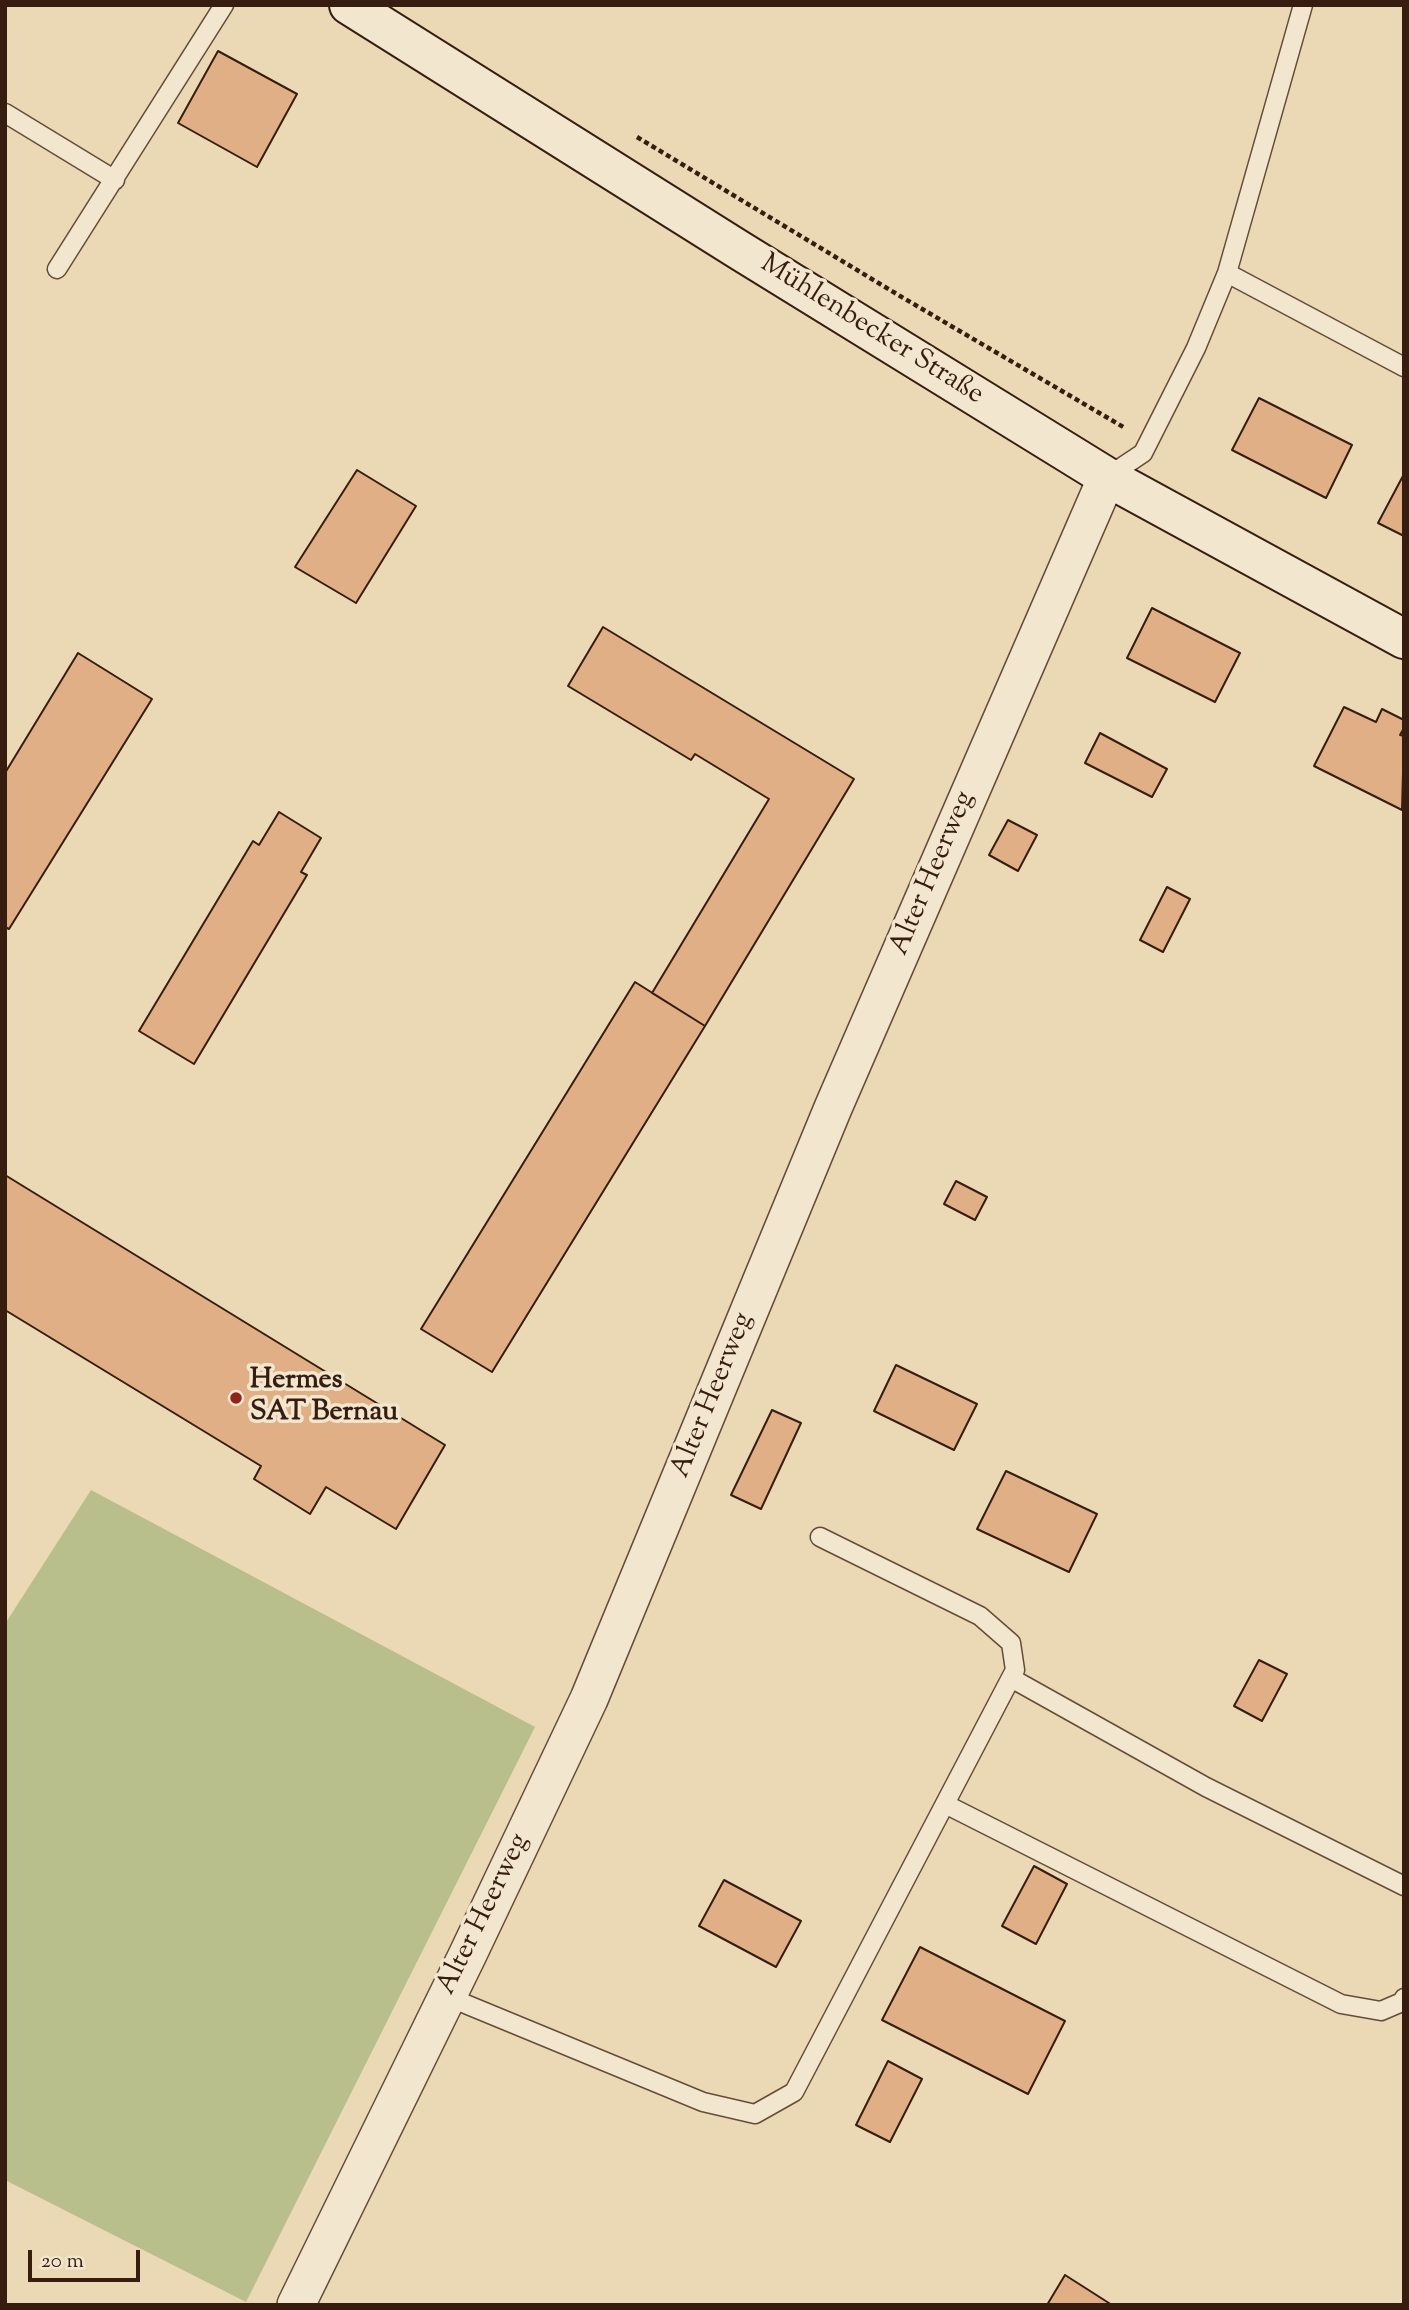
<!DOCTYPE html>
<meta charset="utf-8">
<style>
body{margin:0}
#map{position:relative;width:1409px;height:2310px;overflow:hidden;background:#ebd8b4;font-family:"Sorts Mill Goudy",serif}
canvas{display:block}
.frame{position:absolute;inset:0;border:7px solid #371d10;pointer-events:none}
.scale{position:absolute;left:28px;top:2250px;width:112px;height:32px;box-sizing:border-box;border:4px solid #371d10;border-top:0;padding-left:9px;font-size:21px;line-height:24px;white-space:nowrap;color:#371d10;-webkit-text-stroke:5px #f2e6ce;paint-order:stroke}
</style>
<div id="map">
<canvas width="1409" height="2310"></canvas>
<div class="frame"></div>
<div class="scale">20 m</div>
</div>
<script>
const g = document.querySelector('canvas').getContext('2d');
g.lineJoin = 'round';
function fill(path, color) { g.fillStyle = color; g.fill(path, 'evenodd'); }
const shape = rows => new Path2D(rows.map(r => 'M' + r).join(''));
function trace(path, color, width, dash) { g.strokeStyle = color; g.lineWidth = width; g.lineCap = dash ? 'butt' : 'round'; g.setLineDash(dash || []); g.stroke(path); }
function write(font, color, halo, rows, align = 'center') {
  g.font = font + ' "Sorts Mill Goudy",serif'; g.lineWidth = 7; g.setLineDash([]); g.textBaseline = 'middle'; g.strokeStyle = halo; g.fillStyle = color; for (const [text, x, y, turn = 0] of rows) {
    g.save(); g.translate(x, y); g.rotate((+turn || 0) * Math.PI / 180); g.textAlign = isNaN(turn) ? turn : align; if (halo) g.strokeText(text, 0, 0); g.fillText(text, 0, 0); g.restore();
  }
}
const green = shape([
 [91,1490,535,1727,246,2302,5,2180,5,1624]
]);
const building = shape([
 [218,51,297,94,257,167,178,123,218,51],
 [1259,398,1352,445,1326,498,1232,450,1259,398],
 [357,470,416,506,356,603,295,567,357,470],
 [1404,474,1404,536,1378,523,1404,474],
 [1152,608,1240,653,1215,702,1127,658,1152,608],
 [603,627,854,779,705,1026,652,993,769,799,695,754,691,760,568,686,603,627],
 [78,653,152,699,9,929,5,927,5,773,78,653],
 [1344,707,1376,722,1382,709,1404,720,1404,728,1400,735,1404,736,1402,810,1314,766,1344,707],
 [1100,733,1167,769,1152,797,1085,763,1100,733],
 [279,812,321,838,301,872,307,875,194,1064,139,1031,253,841,259,845,279,812],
 [1008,820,1037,835,1018,871,989,855,1008,820],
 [1167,887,1190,899,1163,952,1140,940,1167,887],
 [635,982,705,1026,492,1372,421,1329,635,982],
 [5,1175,445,1445,396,1529,326,1487,310,1514,254,1479,261,1466,5,1310,5,1175],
 [956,1181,987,1197,975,1220,944,1204,956,1181],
 [896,1365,977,1404,954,1450,874,1411,896,1365],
 [772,1410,801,1423,761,1509,731,1495,772,1410],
 [1006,1471,1097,1514,1069,1572,977,1529,1006,1471],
 [1259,1660,1287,1674,1262,1721,1234,1706,1259,1660],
 [1034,1866,1067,1884,1036,1944,1002,1926,1034,1866],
 [724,1880,801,1921,776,1967,699,1926,724,1880],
 [920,1947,1065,2021,1028,2094,882,2020,920,1947],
 [888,2061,922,2079,890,2142,856,2125,888,2061],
 [1065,2275,1112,2305,1047,2305,1065,2275]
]);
const path = shape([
 [637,137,900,296,1125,428]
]);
const service = shape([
 [5,113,115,180],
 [57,269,224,5],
 [1227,273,1404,367],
 [1107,477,1143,453,1196,348,1227,273,1303,5],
 [1011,1678,1206,1787,1404,1886],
 [945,1804,1341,2004,1381,2011,1402,2002,1404,1998],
 [446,1996,703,2102,755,2114,794,2092,1015,1670,1011,1643,980,1616,820,1537]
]);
const minor = shape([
 [296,2305,467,1956,589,1699,833,1108,1107,477]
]);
const secondary = shape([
 [349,5,739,250,1107,477,1404,639]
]);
const markers = [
 [236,1398,7,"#8f2418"]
];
const streetNames = [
 ["Mühlenbecker Straße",871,331,32],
 ["Alter Heerweg",934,874,-67],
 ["Alter Heerweg",714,1396,-68],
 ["Alter Heerweg",485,1915,-64]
];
const poiNames = [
 ["Hermes",250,1382],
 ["SAT Bernau",250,1414]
];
fill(green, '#b8be8c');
fill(building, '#e1af85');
trace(building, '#371d10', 2);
trace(service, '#644c39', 21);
trace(minor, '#644c39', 40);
trace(secondary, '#371d10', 42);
trace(path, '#371d10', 4.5, [5, 3.5]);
trace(service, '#f2e6ce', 18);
trace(minor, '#f2e6ce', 37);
trace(secondary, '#f2e6ce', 38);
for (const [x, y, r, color] of markers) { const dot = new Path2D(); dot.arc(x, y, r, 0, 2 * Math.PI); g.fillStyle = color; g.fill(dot); trace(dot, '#f2e6ce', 2.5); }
write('28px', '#371d10', '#f2e6ce', streetNames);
write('bold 28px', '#371d10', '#f2e6ce', poiNames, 'left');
</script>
